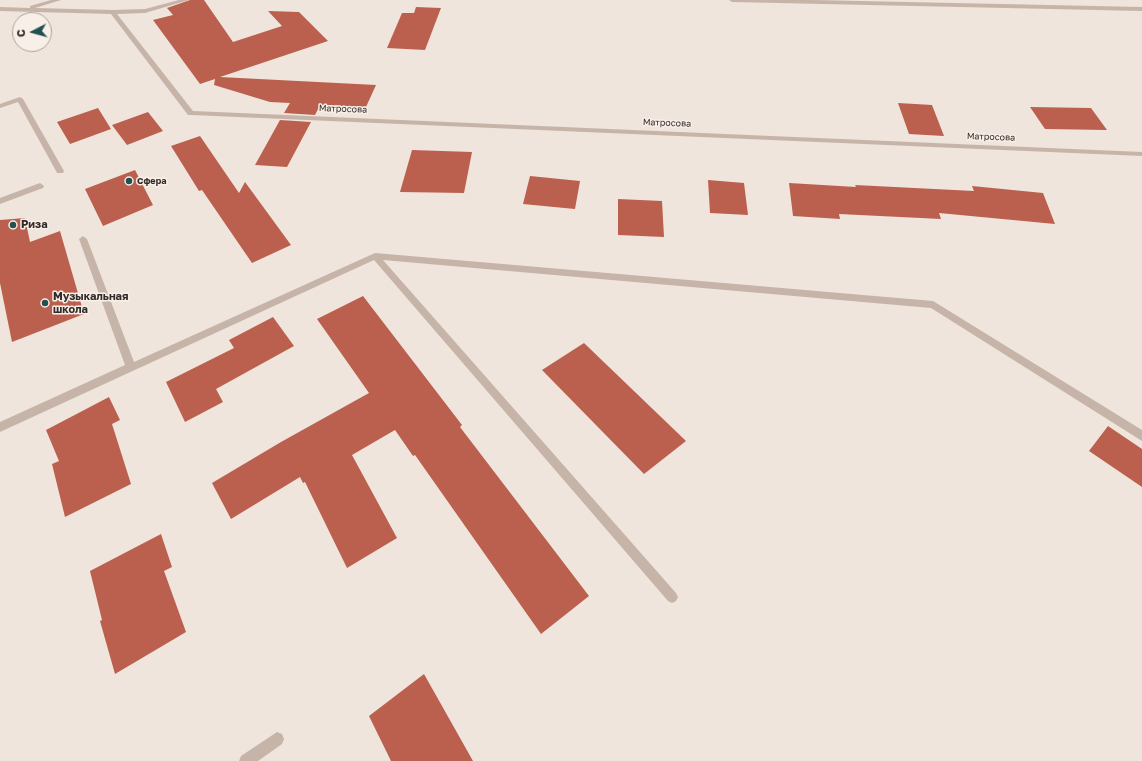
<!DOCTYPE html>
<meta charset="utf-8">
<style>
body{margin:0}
#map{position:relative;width:1142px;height:761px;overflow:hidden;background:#efe5dc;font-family:"Golos Text",sans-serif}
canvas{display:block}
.north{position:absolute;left:12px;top:12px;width:40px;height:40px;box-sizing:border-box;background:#f8efe8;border:1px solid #aaa19b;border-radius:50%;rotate:264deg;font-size:11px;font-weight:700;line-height:16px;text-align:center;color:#342b28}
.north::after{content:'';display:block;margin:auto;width:14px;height:18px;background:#215251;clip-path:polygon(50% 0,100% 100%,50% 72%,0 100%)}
</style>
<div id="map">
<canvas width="1142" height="761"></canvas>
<div class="north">С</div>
</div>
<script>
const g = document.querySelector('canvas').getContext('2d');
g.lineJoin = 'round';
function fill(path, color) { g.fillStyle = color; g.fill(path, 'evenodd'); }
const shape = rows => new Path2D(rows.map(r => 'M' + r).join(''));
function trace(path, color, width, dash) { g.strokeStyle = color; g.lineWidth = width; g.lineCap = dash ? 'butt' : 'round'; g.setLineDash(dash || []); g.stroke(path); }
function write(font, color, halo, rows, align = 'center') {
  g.font = font + ' "Golos Text",sans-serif'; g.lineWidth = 3; g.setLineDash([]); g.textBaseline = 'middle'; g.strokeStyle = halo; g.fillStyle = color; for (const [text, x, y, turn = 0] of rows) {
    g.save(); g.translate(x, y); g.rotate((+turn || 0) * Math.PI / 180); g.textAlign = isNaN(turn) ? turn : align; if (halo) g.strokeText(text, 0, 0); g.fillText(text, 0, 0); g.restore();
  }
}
const building = shape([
 [190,0,204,0,233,42,282,26,268,11,299,12,328,41,220,77,376,85,366,107,320,105,315,115,284,113,290,103,270,102,214,85,215,79,200,84,153,20,173,15,167,8],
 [416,7,441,8,425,50,387,48,402,13,414,13],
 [898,103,932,105,944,136,909,134],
 [1030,107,1091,108,1107,130,1045,129],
 [98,108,111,129,70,144,57,122],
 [148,112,163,131,127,145,112,125],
 [280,120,311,122,287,167,255,165],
 [200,136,239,193,245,182,291,245,252,263,202,190,199,191,171,146],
 [412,150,472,152,464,193,400,192],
 [135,170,153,205,103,226,85,189],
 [530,176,580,181,575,209,523,204],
 [708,180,744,183,748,215,710,213],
 [789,183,856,187,855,185,974,191,972,186,1043,193,1055,224,939,213,941,219,839,214,840,219,793,216],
 [618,199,662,201,664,237,618,235],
 [25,218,30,242,60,231,84,314,12,342,0,283,0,220],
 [363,296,462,425,460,427,589,596,541,634,415,455,413,456,395,430,352,455,397,538,347,568,305,482,303,483,300,477,231,519,212,483,281,442,369,393,317,319],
 [273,317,294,346,216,389,223,402,185,422,166,382,234,348,229,340],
 [584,343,686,441,644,474,542,370],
 [109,397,120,420,112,424,131,484,65,517,52,464,59,461,46,430],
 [1108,426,1142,449,1142,487,1089,451],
 [161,534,172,567,164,571,186,632,115,674,100,621,102,620,90,571],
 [424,674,473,761,391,761,369,716]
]);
const minor = shape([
 [51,0,61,0,35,8,113,10,145,9,179,0,189,0,145,13,117,14,193,111,1142,152,1142,156,191,115,188,115,111,14,0,11,0,7,30,8,30,6,51,0],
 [729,0,813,0,1142,7,1142,11,732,2,729,0],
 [20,97,23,99,64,171,63,173,57,173,56,171,18,102,0,108,0,104,20,97],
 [40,183,44,186,43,188,0,204,0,198,40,183],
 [83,236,87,239,134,362,375,253,933,301,1142,430,1142,441,931,308,383,260,676,593,678,597,676,601,672,603,668,601,374,260,0,432,0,422,125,365,79,239,83,236],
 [277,732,282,734,284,739,282,744,258,761,239,761,241,756,277,732]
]);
const markers = [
 [129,181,4,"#215251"],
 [13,225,4,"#215251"],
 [45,303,4,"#215251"]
];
const farStreetnames = [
 ["Матросова",343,109,2],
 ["Матросова",667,123,2],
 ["Матросова",991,137,2]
];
const farPoinames = [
 ["Сфера",137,181]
];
const poiNames = [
 ["Риза",21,225],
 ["Музыкальная",53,297],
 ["школа",53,310]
];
fill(building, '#bb604e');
fill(minor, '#c6b4a9');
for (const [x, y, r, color] of markers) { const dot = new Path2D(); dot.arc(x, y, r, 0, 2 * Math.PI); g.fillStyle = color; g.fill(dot); trace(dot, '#f8efe8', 1.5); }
write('9px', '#342b28', '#f8efe8', farStreetnames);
write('bold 9px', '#342b28', '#f8efe8', farPoinames, 'left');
write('bold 11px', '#342b28', '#f8efe8', poiNames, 'left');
</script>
